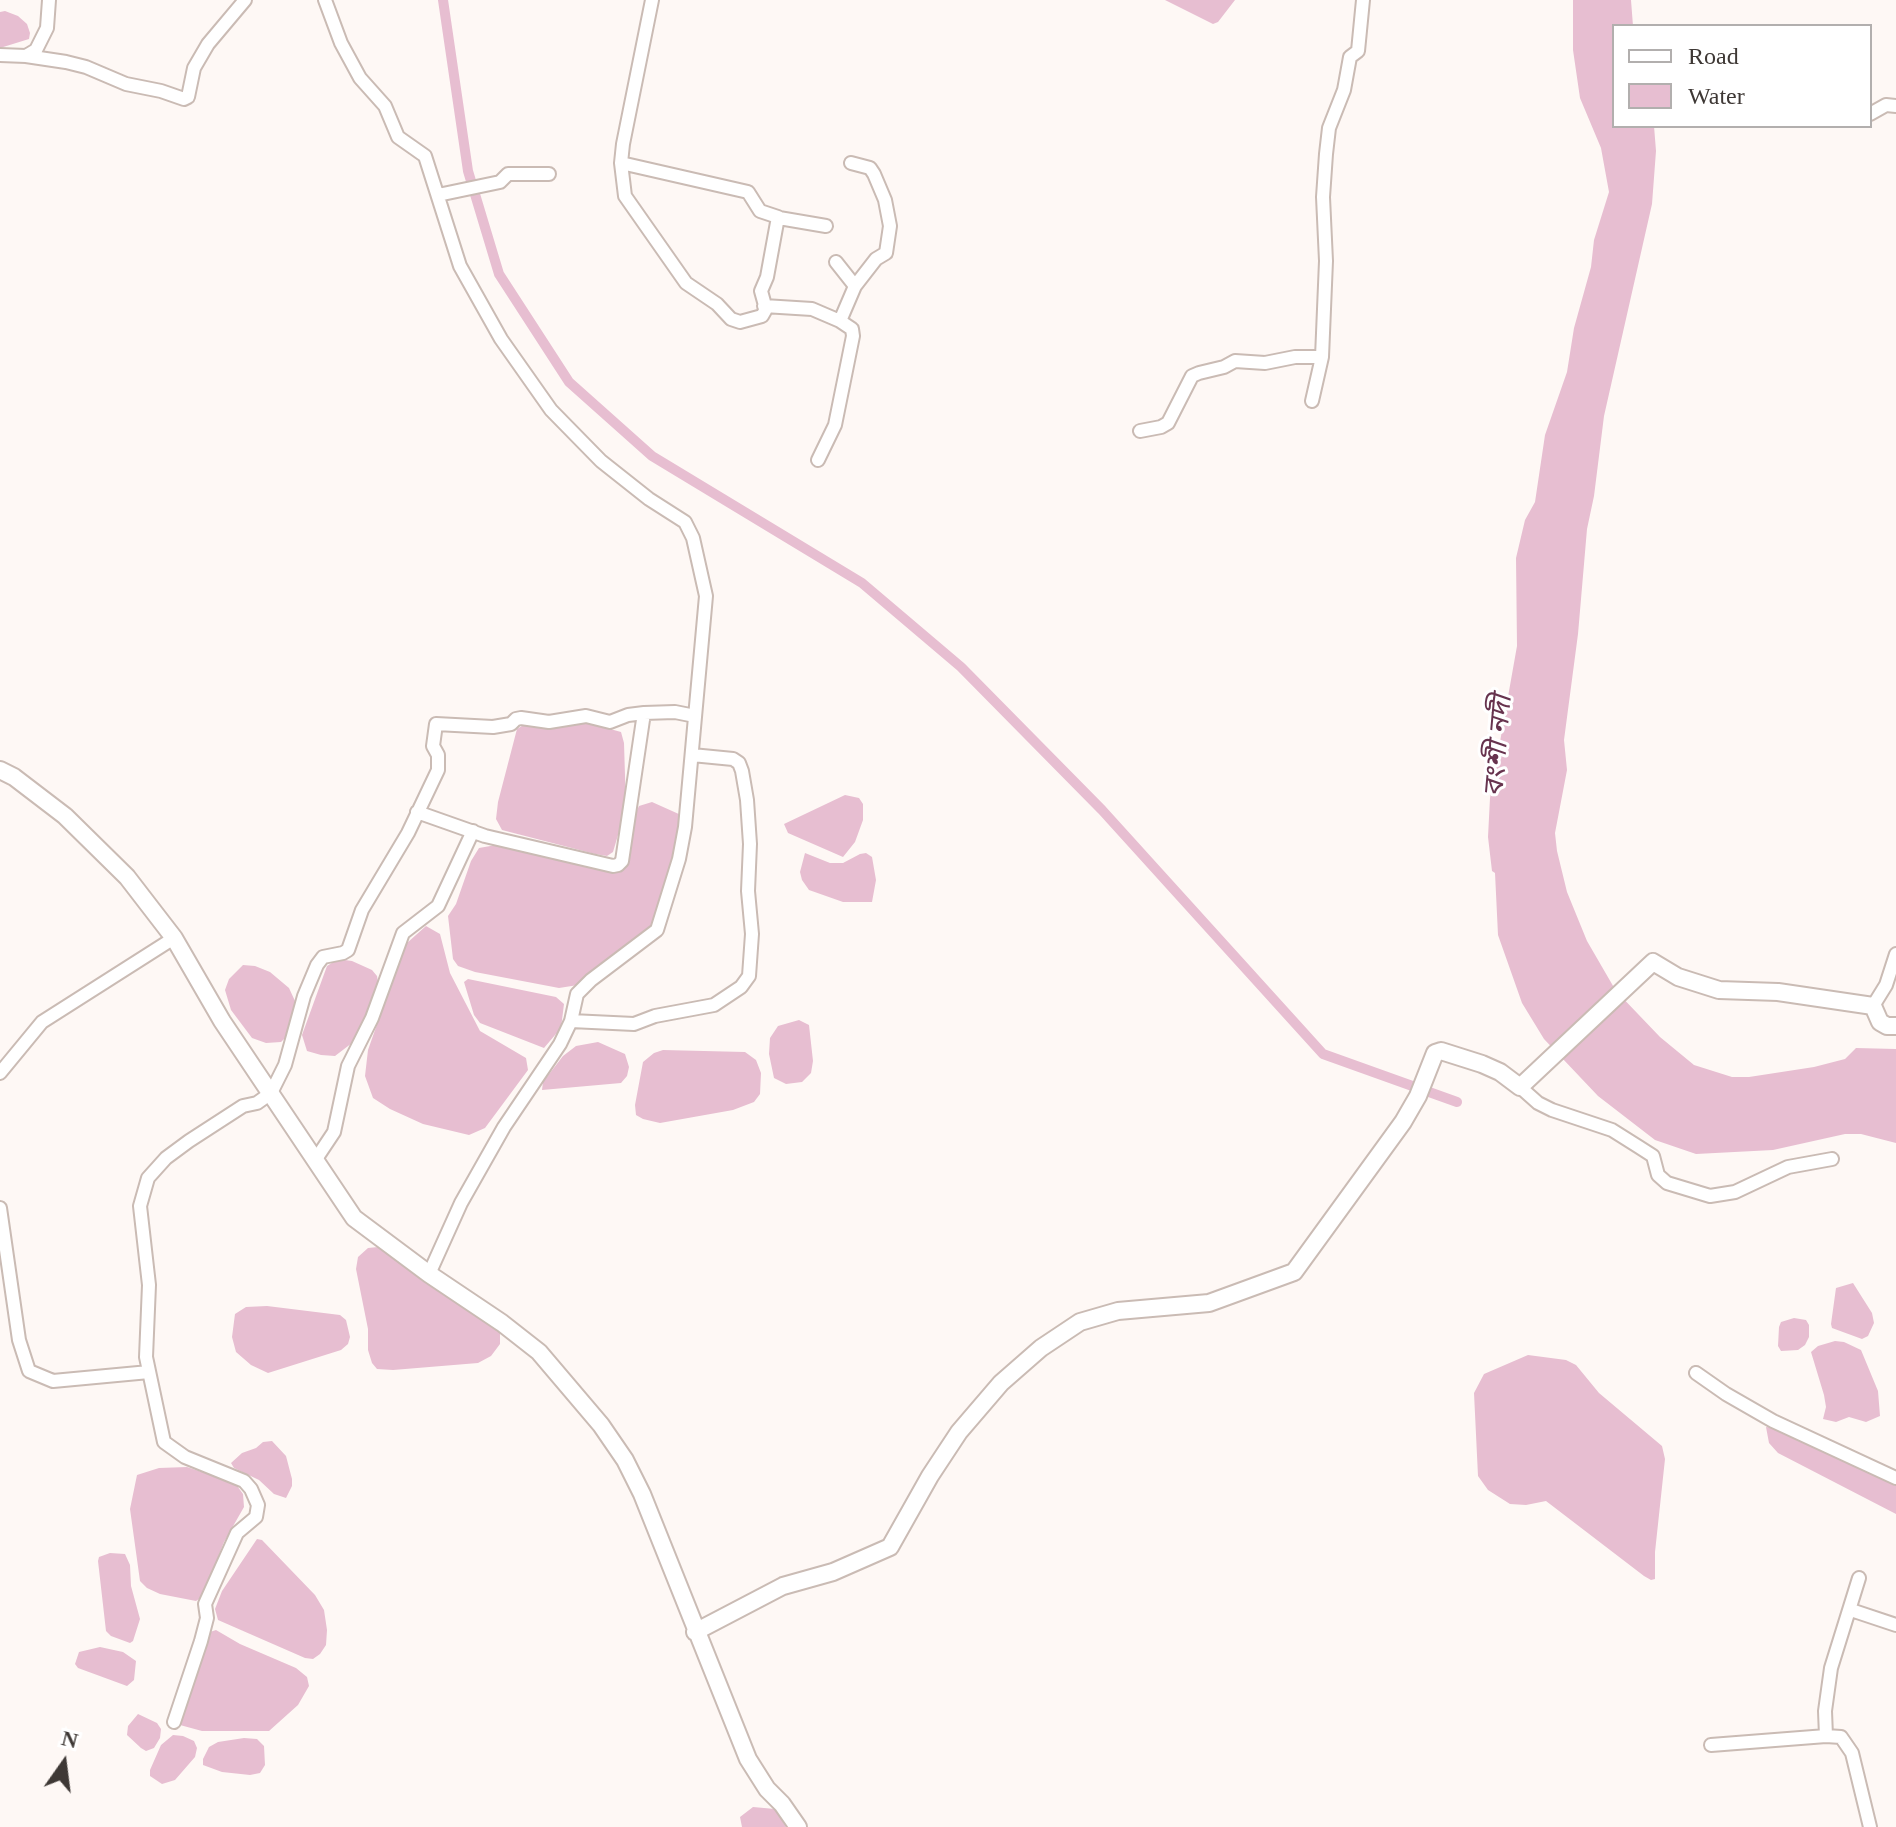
<!DOCTYPE html>
<meta charset="utf-8">
<style>
body{margin:0}
#map{position:relative;width:1896px;height:1827px;overflow:hidden;background:#fef8f5;font-family:"Times New Roman",serif}
canvas{display:block}
.legend{position:absolute;left:1612px;top:24px;width:260px;height:104px;box-sizing:border-box;background:#fff;border:2px solid #b2afae;margin:0;padding:10px 14px;list-style:none;font-size:24px;color:#3e3835}
.legend li{display:flex;align-items:center;gap:16px;height:40px}
.legend b{width:40px;border:2px solid #b2afae}
.north{position:absolute;left:24px;top:1723px;width:80px;height:80px;-webkit-text-stroke:6px #fff;paint-order:stroke;rotate:14deg;font-size:22px;font-weight:700;line-height:32px;text-align:center;color:#3e3835}
.north::after{content:'';display:block;margin:auto;width:28px;height:36px;background:#3e3835;clip-path:polygon(50% 0,100% 100%,50% 72%,0 100%)}
</style>
<div id="map">
<canvas width="1896" height="1827"></canvas>
<ul class="legend">
<li><b style="height:10px;background:#fff"></b>Road</li>
<li><b style="height:22px;background:#e7bed1"></b>Water</li>
</ul>
<div class="north">N</div>
</div>
<script>
const g = document.querySelector('canvas').getContext('2d');
g.lineJoin = 'round';
function fill(path, color) { g.fillStyle = color; g.fill(path, 'evenodd'); }
const shape = rows => new Path2D(rows.map(r => 'M' + r).join(''));
function trace(path, color, width, dash) { g.strokeStyle = color; g.lineWidth = width; g.lineCap = dash ? 'butt' : 'round'; g.setLineDash(dash || []); g.stroke(path); }
function write(font, color, halo, rows, align = 'center') {
  g.font = font + ' "Times New Roman","Noto Sans Bengali",serif'; g.lineWidth = 6; g.setLineDash([]); g.textBaseline = 'middle'; g.strokeStyle = halo; g.fillStyle = color; for (const [text, x, y, turn = 0] of rows) {
    g.save(); g.translate(x, y); g.rotate((+turn || 0) * Math.PI / 180); g.textAlign = isNaN(turn) ? turn : align; if (halo) g.strokeText(text, 0, 0); g.fillText(text, 0, 0); g.restore();
  }
}
const water = shape([
 [1165,0,1235,0,1218,22,1213,24],
 [1573,0,1631,0,1633,26,1614,26,1614,126,1654,126,1656,151,1652,204,1604,416,1594,496,1587,529,1578,634,1564,740,1567,770,1555,833,1557,851,1567,892,1587,941,1616,991,1660,1037,1694,1065,1732,1077,1749,1077,1814,1067,1845,1059,1856,1048,1896,1049,1896,1143,1861,1134,1845,1134,1773,1150,1696,1154,1655,1140,1598,1096,1544,1039,1522,1003,1498,935,1495,873,1492,871,1488,837,1490,798,1517,646,1516,558,1525,520,1535,502,1545,435,1567,372,1574,328,1591,267,1594,240,1609,192,1601,148,1580,98,1573,50],
 [5,11,18,16,27,24,30,33,29,39,0,48,0,12],
 [585,722,621,732,624,743,626,808,613,852,607,856,595,854,502,830,496,819,498,802,517,729,525,724,551,727],
 [845,795,859,798,863,804,863,820,855,842,843,857,788,833,784,824],
 [652,802,681,815,683,832,653,929,578,985,559,988,475,972,458,966,453,959,448,916,456,904,471,861,479,848,496,845,527,849,606,872,623,869,635,814,639,806],
 [805,853,830,863,843,863,860,854,866,853,872,857,876,880,872,902,843,902,809,890,802,880,800,872],
 [426,926,440,934,450,973,480,1031,526,1058,528,1070,485,1128,469,1135,423,1124,390,1109,373,1098,365,1076,368,1050,400,959,407,943],
 [338,959,352,961,372,970,377,976,379,987,352,1043,335,1056,321,1055,307,1051,302,1035,327,966],
 [243,965,255,966,270,972,289,988,295,1001,294,1014,286,1037,281,1042,266,1043,252,1038,231,1010,225,990,229,979],
 [468,979,556,997,564,1004,561,1028,544,1048,480,1023,474,1015,464,982],
 [799,1020,809,1025,813,1061,811,1073,802,1082,786,1084,774,1078,769,1054,770,1038,778,1026],
 [598,1042,625,1054,629,1067,627,1076,621,1083,542,1090,543,1082,563,1056,576,1046],
 [663,1050,745,1052,756,1060,761,1073,760,1094,754,1102,733,1110,660,1123,643,1119,636,1115,635,1105,643,1062,654,1053],
 [378,1247,402,1260,421,1280,500,1332,500,1344,491,1356,478,1363,393,1370,377,1369,372,1363,368,1350,368,1329,356,1269,358,1257,368,1248],
 [1853,1283,1872,1313,1874,1323,1868,1336,1862,1339,1832,1328,1831,1324,1836,1288],
 [267,1306,340,1315,346,1320,350,1337,348,1344,341,1350,268,1373,251,1365,236,1352,232,1337,235,1314,246,1307],
 [1794,1318,1806,1320,1809,1325,1809,1337,1805,1345,1798,1350,1781,1351,1778,1346,1779,1327,1781,1322],
 [1835,1341,1844,1342,1861,1350,1878,1391,1880,1416,1866,1422,1849,1417,1836,1422,1823,1419,1826,1407,1824,1395,1811,1352,1818,1346],
 [1528,1355,1566,1360,1576,1365,1599,1393,1662,1446,1665,1459,1655,1552,1655,1579,1651,1580,1644,1576,1546,1501,1526,1505,1510,1504,1488,1490,1478,1476,1474,1393,1484,1374],
 [1766,1427,1776,1428,1896,1483,1896,1514,1778,1453,1769,1443],
 [272,1441,286,1456,292,1479,292,1486,286,1498,274,1494,259,1480,234,1468,231,1463,242,1453,256,1448,263,1442],
 [187,1467,235,1483,243,1494,244,1507,224,1542,202,1597,196,1601,160,1594,147,1588,140,1581,130,1509,137,1475,159,1468],
 [257,1539,262,1540,315,1595,324,1610,327,1630,326,1645,320,1654,313,1659,305,1658,218,1620,215,1609,222,1591],
 [110,1553,125,1554,130,1565,131,1586,140,1619,133,1641,130,1643,111,1636,106,1631,98,1561,99,1557],
 [216,1630,240,1644,296,1668,307,1677,309,1686,298,1705,269,1731,202,1731,180,1725,182,1709,210,1632],
 [100,1647,123,1652,136,1661,134,1680,127,1686,78,1668,75,1664,79,1652],
 [138,1714,157,1723,161,1729,160,1738,154,1748,146,1751,141,1748,127,1735,128,1726],
 [173,1735,183,1736,194,1741,197,1748,195,1757,175,1780,162,1784,150,1776,150,1770,161,1745],
 [244,1738,257,1739,264,1746,265,1765,260,1773,250,1775,222,1772,203,1765,203,1759,209,1747,218,1742],
 [753,1807,775,1809,786,1827,742,1827,740,1817]
]);
const canal = shape([
 [443,0,468,171,499,274,569,382,652,456,862,583,961,667,1102,810,1323,1054,1457,1102]
]);
const street = shape([
 [325,0,341,43,360,78,385,106,398,137,425,156,460,266,501,339,551,410,601,461,649,499,685,522,693,538,706,596,685,827,679,859,657,930,591,980,577,994,571,1021,560,1044,504,1127,461,1203,429,1274],
 [0,55,26,56,66,62,86,67,126,84,161,91,184,99,188,97,194,68,208,44,245,0],
 [26,56,36,50,47,28,49,0],
 [1870,114,1886,105,1896,106],
 [621,163,748,192,760,211,778,217,767,277,761,291,766,309,762,316,740,322,731,319,717,304,686,283,625,196,621,163,623,144,652,0],
 [438,195,500,182,508,174,549,174],
 [779,218,826,226],
 [836,262,855,286],
 [764,306,812,309,840,321,852,329,853,336,835,425,818,460],
 [840,321,855,286,876,259,886,253,890,226,885,200,874,174,870,168,851,163],
 [1312,401,1322,357,1326,261,1323,197,1326,154,1329,128,1344,90,1350,57,1358,51,1363,0],
 [1140,431,1161,427,1168,423,1192,376,1199,373,1224,367,1235,361,1265,363,1295,357,1322,357],
 [417,812,485,836,613,866,618,865,622,861,644,713],
 [1873,1006,1886,985,1896,954],
 [571,1021,634,1024,655,1016,714,1005,741,987,749,976,752,934,748,891,750,844,747,800,742,771,739,763,733,759,692,755],
 [0,1073,42,1022,174,938],
 [1520,1087,1538,1103,1552,1110,1612,1130,1639,1147,1653,1156,1658,1175,1667,1183,1710,1196,1735,1192,1788,1167,1832,1159],
 [316,1159,334,1132,348,1066,372,1018,403,933,438,906,473,831],
 [0,1208,19,1340,29,1371,53,1381,149,1372],
 [1696,1373,1726,1394,1773,1421,1896,1478],
 [1859,1578,1831,1668,1825,1711,1826,1736,1841,1737,1852,1753,1870,1827],
 [1851,1610,1896,1625],
 [174,1722,201,1641,207,1618,205,1604,237,1533,256,1517,258,1505,251,1489,244,1481,185,1457,164,1442,146,1357,149,1285,140,1206,148,1178,166,1158,189,1141,243,1106,257,1103,271,1093,285,1065,304,996,317,965,323,957,343,953,348,950,362,910,408,833,438,770,438,755,433,746,436,724,493,727,511,724,516,719,521,718,549,722,586,716,610,722,628,715,644,713,675,712,695,716],
 [1711,1745,1826,1736]
]);
const secondary = shape([
 [0,770,14,777,65,816,127,877,174,938,222,1021,354,1218,429,1274,502,1323,539,1352,601,1425,625,1460,642,1494,748,1759,767,1789,782,1804,798,1827],
 [695,1632,783,1586,833,1572,890,1547,930,1476,959,1432,1001,1383,1041,1348,1080,1322,1118,1311,1209,1303,1294,1272,1403,1122,1418,1096,1435,1053,1441,1051,1482,1064,1500,1072,1520,1087,1653,962,1678,977,1719,990,1778,992,1873,1006,1880,1022,1887,1026,1896,1026]
]);
const waterNames = [
 ["বংশী নদী",1499,746,-85]
];
fill(water, '#e7bed1');
trace(canal, '#e7bed1', 10);
trace(street, '#cabbb4', 16);
trace(secondary, '#cabbb4', 20);
trace(street, '#fff', 12);
trace(secondary, '#fff', 16);
write('italic 28px', '#67334e', '#fff', waterNames);
</script>
